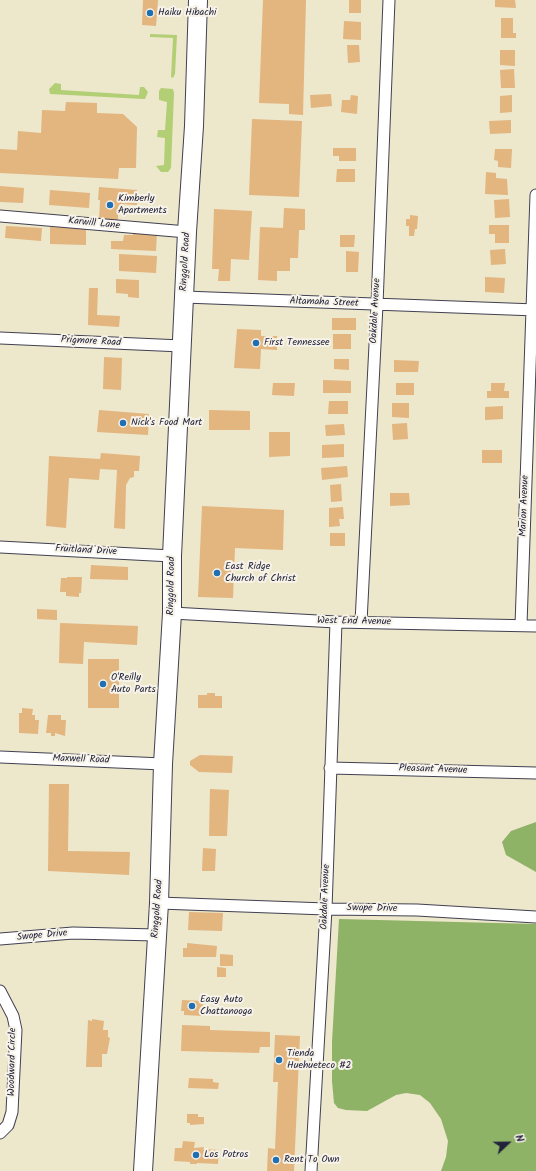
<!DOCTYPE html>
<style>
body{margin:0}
#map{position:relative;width:536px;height:1171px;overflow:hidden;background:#ede7cc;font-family:Kalam,sans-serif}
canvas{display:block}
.north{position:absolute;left:488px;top:1123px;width:40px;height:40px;-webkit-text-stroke:3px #f7f3e8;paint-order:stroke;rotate:68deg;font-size:11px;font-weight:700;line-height:16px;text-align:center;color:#22223b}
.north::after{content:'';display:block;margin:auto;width:14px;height:18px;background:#22223b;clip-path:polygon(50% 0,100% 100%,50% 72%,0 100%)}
</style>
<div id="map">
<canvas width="536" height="1171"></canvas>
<div class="north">N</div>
</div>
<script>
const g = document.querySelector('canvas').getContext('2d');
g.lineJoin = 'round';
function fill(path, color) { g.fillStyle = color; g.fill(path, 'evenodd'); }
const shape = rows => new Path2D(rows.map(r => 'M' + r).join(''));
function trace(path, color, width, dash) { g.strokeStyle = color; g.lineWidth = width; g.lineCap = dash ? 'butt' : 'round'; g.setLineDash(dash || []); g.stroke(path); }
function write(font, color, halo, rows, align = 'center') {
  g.font = font + ' Kalam,sans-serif'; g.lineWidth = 4; g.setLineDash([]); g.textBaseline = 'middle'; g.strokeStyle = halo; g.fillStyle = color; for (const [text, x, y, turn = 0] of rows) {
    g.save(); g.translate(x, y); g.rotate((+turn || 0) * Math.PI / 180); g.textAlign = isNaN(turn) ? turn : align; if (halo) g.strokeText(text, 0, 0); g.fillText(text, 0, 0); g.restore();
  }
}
const green = shape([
 [150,34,177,35,175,74,173,78,171,77,173,38,150,37],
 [55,83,61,84,61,90,139,95,140,87,144,87,148,92,145,99,143,99,50,94,49,89],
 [161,88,173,89,174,93,171,168,168,172,161,172,156,166,164,165,165,138,157,137,158,130,165,130,167,102,159,100,159,91]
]);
const forest = shape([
 [536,822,536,872,506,855,502,842,511,831],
 [339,919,536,924,536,1171,441,1171,446,1157,448,1141,441,1119,430,1103,420,1095,406,1093,396,1095,367,1111,346,1110,338,1108,334,1103,332,1081,332,1042]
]);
const building = shape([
 [143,0,158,0,156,26,142,25],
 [263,0,306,0,303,115,289,114,289,104,259,103],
 [349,0,361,0,361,13,349,13],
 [495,0,515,0,516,8,495,7],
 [501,18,513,18,513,33,516,33,516,38,501,38],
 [344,21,361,22,361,40,343,39],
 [347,45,359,45,360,62,348,63],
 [500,50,515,50,515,66,500,65],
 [514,69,515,88,501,88,500,70],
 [331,94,332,106,311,108,310,95],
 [351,95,358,96,357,114,341,112,342,100,350,100],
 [512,95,512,112,500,113,500,96],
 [66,102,97,103,97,113,123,114,137,127,136,168,119,168,118,179,0,173,0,149,17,150,18,131,41,133,42,110,65,111],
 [252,119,302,121,299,197,249,195],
 [511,120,511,133,490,134,489,121],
 [333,148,356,148,356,161,339,161,339,156,333,156],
 [495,149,512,149,511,168,498,167,498,161,494,160],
 [337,169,355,169,355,182,336,182],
 [486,172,496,173,496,178,507,179,508,195,485,194],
 [0,186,24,188,23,203,0,202],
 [99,187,137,190,137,205,121,204,118,207,118,222,99,221,100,200,98,200],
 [50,190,90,193,89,208,49,205],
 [509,199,510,217,495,218,494,200],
 [284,208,305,209,305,230,299,230,298,258,290,258,290,271,277,271,277,281,258,280,260,227,283,228],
 [214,209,252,211,249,260,231,259,230,281,218,281,219,269,212,269],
 [410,215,418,216,417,229,415,229,414,236,409,236,409,226,406,226,406,219,410,219],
 [489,225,509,225,509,243,495,243,495,234,489,234],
 [6,226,42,228,41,241,5,238],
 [50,227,86,228,86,245,50,244],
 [133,232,157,233,156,251,111,249,111,241,123,241,124,235,133,235],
 [340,235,355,235,354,247,340,247],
 [505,249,506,264,491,265,490,250],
 [346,251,359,252,358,272,346,272],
 [119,254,157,256,156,273,119,271],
 [485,277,505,278,504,293,485,292],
 [116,279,139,280,139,298,128,297,128,294,116,293],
 [89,288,98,288,97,315,120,316,119,327,88,325],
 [332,318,356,318,356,330,332,330],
 [237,329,261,330,261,336,277,336,277,350,261,349,260,369,234,368],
 [333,334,351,334,351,349,333,349],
 [104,357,122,358,121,390,103,389],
 [334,359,349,359,349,370,334,369],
 [394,360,419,361,418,372,394,372],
 [323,380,351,381,351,393,323,393],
 [273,383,295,383,294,396,272,395],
 [396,383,414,383,414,395,396,395],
 [491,383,505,383,504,391,509,391,509,398,487,398,487,391,491,391],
 [329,401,348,401,348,414,328,414],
 [392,403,409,403,409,418,392,417],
 [503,406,503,419,485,420,485,407],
 [99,410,149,414,148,435,97,432],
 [209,410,250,411,250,430,209,430],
 [407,423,408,439,393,440,392,424],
 [344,424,345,435,326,436,325,425],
 [269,432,290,432,290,456,269,457],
 [344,444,344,457,322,458,322,445],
 [482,450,502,450,502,463,482,463],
 [101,453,140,456,139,471,134,471,134,477,130,478,126,485,125,529,114,528,117,470,100,469,99,480,69,478,66,528,46,526,49,456,100,459],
 [347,466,348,477,322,480,321,468],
 [341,484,342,501,331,502,330,485],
 [390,493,409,493,410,505,390,506],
 [202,506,284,510,283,550,235,548,233,598,198,597],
 [343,507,344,519,339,519,340,526,329,527,329,508],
 [330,533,345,533,345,546,330,546],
 [91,565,128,567,128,580,90,579],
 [67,577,82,577,81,593,79,593,79,597,66,596,66,592,60,592,61,578,67,578],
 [37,609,57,610,57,620,37,619],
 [60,623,138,626,137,645,84,642,83,664,59,663],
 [88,659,119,659,119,708,88,708],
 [207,693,215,693,215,696,222,696,222,708,198,708,198,695,207,695],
 [22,708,33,709,32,715,35,715,35,720,39,720,38,734,19,733,19,713,22,713],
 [48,715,61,715,61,720,66,720,65,736,55,733,55,736,51,736,51,733,46,733],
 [200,755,233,756,232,773,199,772,190,765,190,761],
 [49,784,69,784,68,851,130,852,129,875,48,871],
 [210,789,229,790,227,836,209,836],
 [203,848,216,849,215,871,202,871],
 [189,912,223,913,222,931,188,930],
 [187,943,217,946,216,957,183,957,183,948,187,948],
 [220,954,233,955,233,966,220,966],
 [217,967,226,968,226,977,217,977],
 [182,1000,203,1001,203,1016,184,1015,184,1011,181,1011],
 [92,1019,104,1021,103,1030,108,1030,108,1037,110,1038,107,1054,102,1054,102,1067,86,1067,88,1020,92,1021],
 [182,1025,210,1026,210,1030,270,1032,270,1047,260,1047,259,1053,181,1051],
 [275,1035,300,1036,294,1171,267,1171,268,1148,275,1149,278,1082,273,1082],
 [189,1078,213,1079,213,1082,219,1083,218,1089,188,1088],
 [187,1114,198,1114,198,1117,204,1117,204,1124,190,1125,190,1123,187,1123],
 [183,1141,195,1142,194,1148,204,1147,203,1149,219,1150,218,1164,197,1163,197,1164,190,1164,190,1162,174,1161,175,1148,182,1148]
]);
const street = shape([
 [0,216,187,232],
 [184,297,536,310],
 [0,338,182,346],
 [0,547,172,556],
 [172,613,336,622,536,626],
 [361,622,377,305,389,0],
 [521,625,536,195],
 [0,757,163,764],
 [330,768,536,773],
 [159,903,326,909,417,910,536,917],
 [0,939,73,933,156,935],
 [0,991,13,1016,16,1030,12,1112,8,1125,0,1133],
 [311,1171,326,909,336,622]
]);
const primary = shape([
 [143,1171,159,903,163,764,172,613,172,556,187,232,194,126,198,0]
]);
const markers = [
 [150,13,4,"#1f6fb2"],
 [110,205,4,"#1f6fb2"],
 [256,343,4,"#1f6fb2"],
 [123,423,4,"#1f6fb2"],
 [217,573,4,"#1f6fb2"],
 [103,684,4,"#1f6fb2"],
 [192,1006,4,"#1f6fb2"],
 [279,1060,4,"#1f6fb2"],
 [196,1155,4,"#1f6fb2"],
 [276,1160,4,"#1f6fb2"]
];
const poiNames = [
 ["Haiku Hibachi",158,13],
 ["Kimberly",118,199],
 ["Apartments",118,211],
 ["First Tennessee",264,343],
 ["Nick's Food Mart",131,423],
 ["East Ridge",225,567],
 ["Church of Christ",225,579],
 ["O'Reilly",111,678],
 ["Auto Parts",111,690],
 ["Easy Auto",200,1000],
 ["Chattanooga",200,1012],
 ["Tienda",287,1054],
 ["Huehueteco #2",287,1066],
 ["Los Potros",204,1155],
 ["Rent To Own",284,1160]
];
const streetNames = [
 ["Karwill Lane",94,224,6],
 ["Ringgold Road",186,262,-87],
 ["Altamaha Street",324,303,2],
 ["Oakdale Avenue",376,311,-87],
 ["Prigmore Road",91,342,3],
 ["Marion Avenue",525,506,-88],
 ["Fruitland Drive",86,551,3],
 ["Ringgold Road",172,586,-89],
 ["West End Avenue",354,622,1],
 ["Maxwell Road",81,760,2],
 ["Pleasant Avenue",433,770,2],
 ["Oakdale Avenue",326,897,-88],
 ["Ringgold Road",158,909,-86],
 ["Swope Drive",372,909,1],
 ["Swope Drive",42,936,-5],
 ["Woodward Circle",13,1062,-89]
];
fill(green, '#b3cf75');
fill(forest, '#8eb266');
fill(building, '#e3b57f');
trace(street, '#404051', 13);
trace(primary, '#404051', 20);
trace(street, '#fff', 11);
trace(primary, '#fff', 18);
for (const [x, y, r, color] of markers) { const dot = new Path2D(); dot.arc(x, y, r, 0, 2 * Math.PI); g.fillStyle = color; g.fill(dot); trace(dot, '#f7f3e8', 1.5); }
write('10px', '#22223b', '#f7f3e8', poiNames, 'left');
write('10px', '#22223b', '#f7f3e8', streetNames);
</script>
